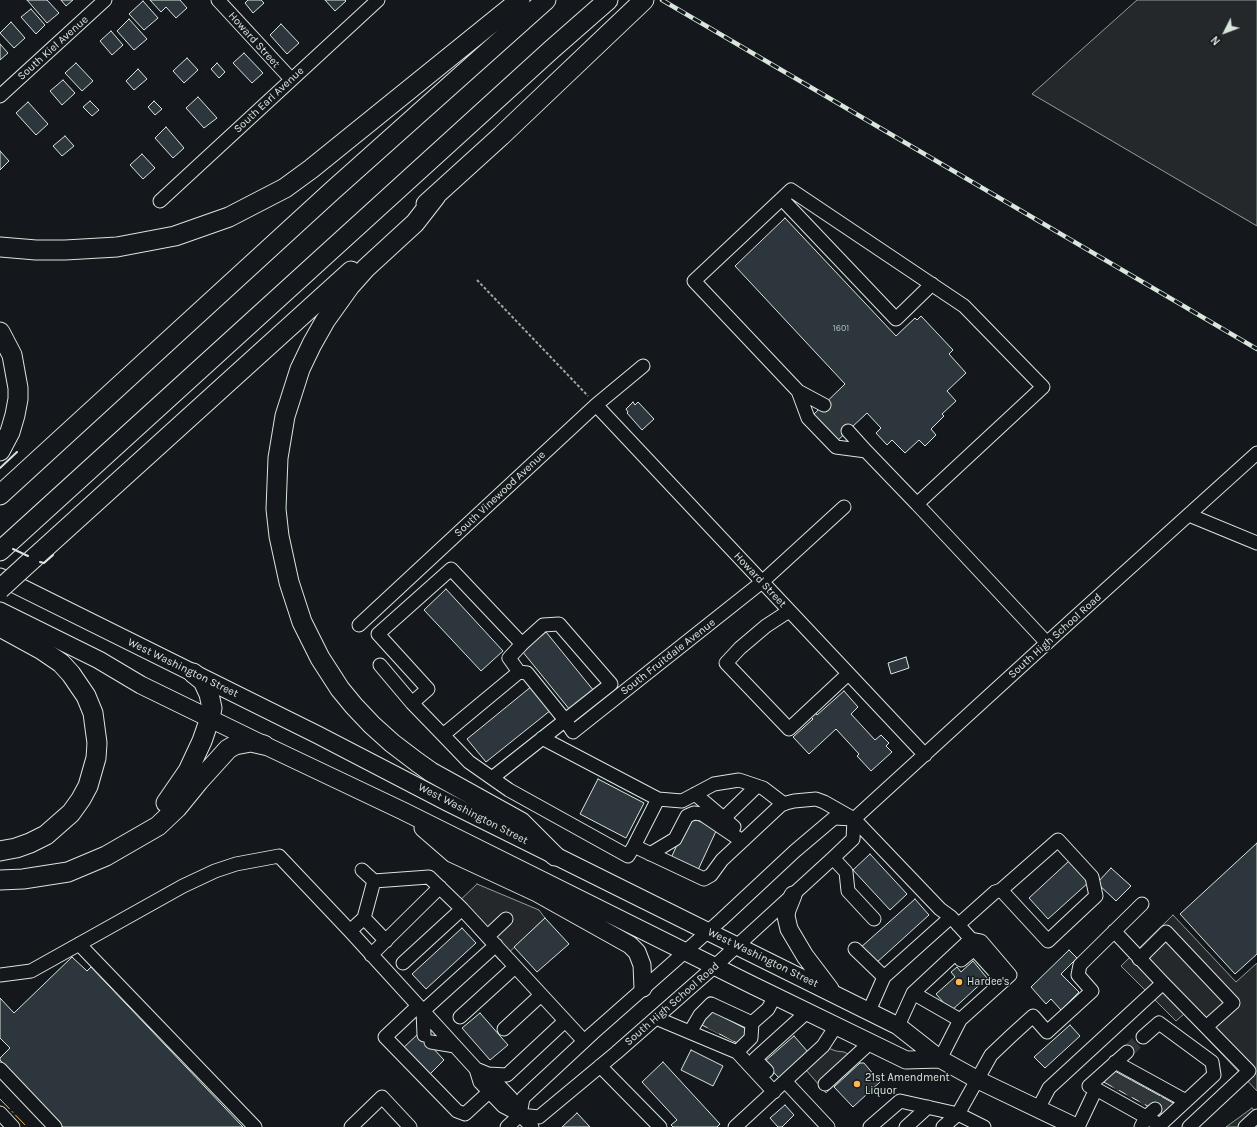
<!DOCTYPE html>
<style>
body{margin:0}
#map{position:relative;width:1257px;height:1127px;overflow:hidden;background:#14181c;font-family:Karla,sans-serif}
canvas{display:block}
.north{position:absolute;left:1205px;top:12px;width:40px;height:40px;-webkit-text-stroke:3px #14181c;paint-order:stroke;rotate:228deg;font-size:11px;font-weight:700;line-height:16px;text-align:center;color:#d8e6dc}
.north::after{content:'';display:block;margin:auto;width:14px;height:18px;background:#d8e6dc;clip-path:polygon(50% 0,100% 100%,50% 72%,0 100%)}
</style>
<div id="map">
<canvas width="1257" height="1127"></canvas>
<div class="north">N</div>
</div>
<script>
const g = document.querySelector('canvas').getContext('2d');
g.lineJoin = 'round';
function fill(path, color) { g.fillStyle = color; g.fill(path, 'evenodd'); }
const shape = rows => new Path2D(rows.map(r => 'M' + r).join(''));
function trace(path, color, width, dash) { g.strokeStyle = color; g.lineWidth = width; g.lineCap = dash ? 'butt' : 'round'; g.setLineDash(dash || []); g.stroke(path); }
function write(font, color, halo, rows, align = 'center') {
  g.font = font + ' Karla,sans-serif'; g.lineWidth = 3; g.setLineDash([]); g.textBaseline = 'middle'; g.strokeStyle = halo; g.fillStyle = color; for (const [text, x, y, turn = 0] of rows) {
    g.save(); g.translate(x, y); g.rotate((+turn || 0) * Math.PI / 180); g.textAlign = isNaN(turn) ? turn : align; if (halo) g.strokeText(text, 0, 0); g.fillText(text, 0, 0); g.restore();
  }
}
const parking = shape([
 [1137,0,1257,0,1257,226,1032,94,1137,0],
 [477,884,539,910,545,918,500,961,452,908,477,884],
 [1173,915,1236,982,1257,963,1257,1091,1184,1014,1176,1021,1121,966,1173,915],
 [828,1048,836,1051,844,1052,861,1060,826,1093,806,1070,828,1048],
 [1252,1108,1257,1114,1257,1127,1226,1127,1252,1108]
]);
const building = shape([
 [27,0,47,0,59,13,47,23,27,0],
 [61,0,73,0,66,6,61,0],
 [150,0,180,0,187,8,176,18,166,7,161,12,150,0],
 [248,0,261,0,264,3,253,13,245,3,248,0],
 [325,0,345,0,346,1,335,11,325,0],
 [143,1,158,18,144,30,129,14,143,1],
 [31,9,45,25,36,34,21,17,31,9],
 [129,19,147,39,134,50,117,31,129,19],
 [11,22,25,38,14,48,0,33,11,22],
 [281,24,299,43,287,54,270,35,281,24],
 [111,31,123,45,112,55,100,41,111,31],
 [0,44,8,53,0,60,0,44],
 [244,53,263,73,252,83,233,63,244,53],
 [187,58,198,70,184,83,173,71,187,58],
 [76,63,93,81,82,91,65,73,76,63],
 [217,63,225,72,219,78,211,69,217,63],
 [138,69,147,79,134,90,126,81,138,69],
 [63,80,75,93,62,105,50,91,63,80],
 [198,97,217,118,204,128,186,108,198,97],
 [90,101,99,110,92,116,83,107,90,101],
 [154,101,162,109,155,115,148,107,154,101],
 [28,102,48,124,36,135,16,113,28,102],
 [166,127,184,148,173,158,155,138,166,127],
 [65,136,74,146,62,156,53,146,65,136],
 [0,151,9,161,0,170,0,151],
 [142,154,155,168,143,179,130,165,142,154],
 [785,218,896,336,915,318,917,320,921,316,953,350,949,354,966,373,947,391,956,401,942,414,944,416,931,429,936,435,925,446,919,440,905,453,892,440,887,445,876,433,881,428,867,413,836,442,812,416,845,384,735,266,785,218],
 [633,402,635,405,638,402,654,419,642,430,627,413,628,412,626,409,633,402],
 [446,589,503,651,481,671,424,610,446,589],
 [546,632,594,691,570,710,522,651,546,632],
 [906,657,909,668,891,674,888,663,906,657],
 [532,686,551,710,486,762,467,739,532,686],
 [844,691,858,707,851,714,875,740,881,735,889,743,886,746,892,752,871,771,857,756,859,754,836,729,809,754,793,737,813,719,810,716,815,712,817,715,844,691],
 [598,779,644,803,626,838,580,814,598,779],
 [690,817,717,829,698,870,671,858,690,817],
 [1257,843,1257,954,1235,974,1180,914,1257,843],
 [870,854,907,894,890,910,853,870,870,854],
 [1069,861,1089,882,1048,919,1029,898,1069,861],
 [1111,868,1131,886,1116,901,1097,883,1111,868],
 [915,899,929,915,875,964,860,948,915,899],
 [545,918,569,944,537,972,514,947,545,918],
 [462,928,476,943,426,989,412,974,462,928],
 [1069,950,1077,958,1061,974,1079,992,1061,1010,1051,999,1046,1004,1031,987,1069,950],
 [72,957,87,971,91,967,243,1127,63,1127,0,1060,0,1058,10,1048,0,1038,0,998,14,1013,72,957],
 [973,961,987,978,951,1011,936,994,955,977,951,972,957,967,961,972,973,961],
 [710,1010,748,1030,741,1045,702,1025,710,1010],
 [480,1013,508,1045,490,1060,462,1028,480,1013],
 [1070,1025,1080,1036,1045,1068,1034,1057,1070,1025],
 [419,1033,444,1060,427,1077,401,1050,419,1033],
 [794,1036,808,1052,779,1078,764,1062,794,1036],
 [691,1050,723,1066,713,1086,681,1070,691,1050],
 [663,1062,720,1124,717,1127,673,1127,671,1125,677,1120,642,1082,663,1062],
 [860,1063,864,1063,880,1082,853,1107,834,1087,860,1063],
 [1111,1069,1166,1099,1175,1104,1164,1115,1100,1080,1111,1069],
 [785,1105,794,1115,782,1127,778,1127,770,1118,785,1105],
 [577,1113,590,1127,562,1127,577,1113]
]);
const minorTunnel = shape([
 [824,405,848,431],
 [713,1031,721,1016],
 [728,1038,736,1024],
 [1127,1052,1143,1037],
 [1113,1087,1124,1076],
 [1126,1094,1138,1083],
 [1139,1101,1151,1090],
 [1155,1109,1166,1099]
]);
const path = shape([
 [477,280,588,396]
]);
const minor = shape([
 [218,0,291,79],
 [0,96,105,0],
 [782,199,896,319,932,284],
 [160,201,378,0],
 [798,391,824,405],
 [596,405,925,755],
 [848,431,866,451],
 [917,504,866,451,836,447,808,418,798,391,694,281,791,190,964,306,1043,387,917,504,1047,643],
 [1189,515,1257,543],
 [789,611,766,626,740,648,726,663,789,729,848,674],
 [359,625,596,405,643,366],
 [380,665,412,703],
 [443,735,412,703,428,689,378,634,451,569,522,644],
 [542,738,658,799,634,846,628,856,509,790,469,762,443,735,519,672,527,673,565,720,573,732,762,582,844,507],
 [492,778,611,684,559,624,543,625,522,644,509,658,519,672],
 [695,794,734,827],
 [658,799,682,801,714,784,739,780,763,788,784,804],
 [724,818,757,786],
 [634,846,704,879,711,875,722,860,782,804,794,801,816,799,824,802,854,819,940,909,951,917,971,939],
 [650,854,675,839,687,816,694,813,702,814,742,841],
 [833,858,846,872,848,891,874,919],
 [362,870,374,881,429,877,462,909,584,1041],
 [364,918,386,941],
 [958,925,995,892,1001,890,1048,941,1096,896,1092,877,1058,840,1001,890],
 [350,931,364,918,374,881],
 [1114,931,1163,983,1249,1071,1189,1127],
 [488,936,506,919],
 [79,944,255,1127],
 [855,949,884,977],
 [371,955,440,887],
 [1139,959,1166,932,1233,1003,1206,1027],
 [961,960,974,949,1003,981],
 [403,963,462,909],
 [0,975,31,971,183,886,215,871,236,864,279,856,350,931,476,1069],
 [913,993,960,1020],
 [418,1006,385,1037,457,1111,465,1114,489,1092],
 [869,1011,884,977,951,917],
 [460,1017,515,967],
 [656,1018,737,1052,774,1092],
 [898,1026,913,993,971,939,981,941,1010,975,960,1020,940,1059],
 [504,1029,541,995],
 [690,1032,700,1015,711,1004,752,1023],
 [424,1035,423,1011,496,945],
 [1143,1037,1159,1023,1212,1062,1214,1075,1160,1125,1146,1117,1155,1109],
 [431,1042,455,1046],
 [737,1052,751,1038,752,1023,768,1009,775,996],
 [1115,1062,1186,1101],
 [600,1066,660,1127],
 [0,1069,55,1127],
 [767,1071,755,1059,807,1012],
 [488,1074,507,1075,565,1021],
 [785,1081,828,1127],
 [825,1084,871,1042],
 [1096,1089,1089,1086,1127,1052],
 [1038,1109,1049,1088,1163,983],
 [0,1113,13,1127],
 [351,1127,382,1097,410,1127],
 [507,1127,520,1115,523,1098,593,1033,721,920,795,851,834,818,854,819],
 [532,1127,520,1115,511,1098,488,1074,476,1069,480,1082,503,1106,520,1115,539,1117,616,1053,715,966,833,858,853,839,854,819,1072,620,1257,453],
 [735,1127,823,1046,836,1026],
 [870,1127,900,1101,958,1114,984,1127],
 [906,1127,928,1107],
 [943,1127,958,1114,991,1055,1011,1036,1033,1016,1047,1032,1092,991,1078,975,1080,965,1142,904],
 [1078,1127,1096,1089,1146,1117,1141,1127],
 [1245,1127,1257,1116]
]);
const major = shape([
 [0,577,318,735,447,802,898,1026,940,1059,978,1080,1076,1127],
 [0,611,99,660,141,685,264,745,403,811,750,984,906,1060,940,1059],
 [423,828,453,854,537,893,630,945,637,952,642,965,643,988],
 [793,895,787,910,786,916,789,929,805,956,830,989]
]);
const highway = shape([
 [436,196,415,223,366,268,350,286,325,321,312,344,300,369,285,416,278,458,276,509,279,536,289,582,302,622,320,658,340,689,354,706,372,725,392,743,417,762,431,772,521,822,555,856],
 [426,204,501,136,644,0],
 [0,247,36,250,65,250,117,247,175,236,229,217,285,188,311,169,520,0],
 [0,332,12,355,18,388,18,399,15,415,10,432,0,451],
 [0,495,332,191,546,0],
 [0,551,551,50,608,0],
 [34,558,351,271],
 [0,627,42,650,61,663,71,674,86,696,93,713,97,743,96,758,88,786,81,799,71,813,46,835,30,843,16,848,0,851],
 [166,803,188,771,202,741,210,718,212,708,209,694,203,681,193,673],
 [0,880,23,879,68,872,106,856,158,826,177,808,199,781,228,749,235,745,251,742,264,745]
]);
const rail = shape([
 [662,0,1257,349]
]);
const highwayBridge = shape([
 [0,589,34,558]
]);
const wall = shape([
 [0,468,17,452],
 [13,549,28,556],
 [40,562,44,563,53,555]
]);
const power = shape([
 [0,1099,27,1127]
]);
const markers = [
 [959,982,4,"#ffb74d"],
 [857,1084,4,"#ffb74d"]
];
const numberNames = [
 ["1601",841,328]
];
const streetNames = [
 ["Howard Street",254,40,48],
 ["South Kiel Avenue",53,48,-42],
 ["South Earl Avenue",269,100,-43],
 ["South Vinewood Avenue",500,494,-43],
 ["Howard Street",760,580,47],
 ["South High School Road",1055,636,-42],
 ["South Fruitdale Avenue",668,657,-38],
 ["West Washington Street",183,668,26],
 ["West Washington Street",473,814,27],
 ["West Washington Street",763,958,26],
 ["South High School Road",672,1004,-41]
];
const poiNames = [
 ["Hardee's",967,982],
 ["21st Amendment",865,1078],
 ["Liquor",865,1091]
];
fill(parking, '#24282b');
trace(parking, '#939e99', 1);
fill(building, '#2c363c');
trace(building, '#d8e6dc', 1);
trace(minorTunnel, '#313739', 13, [13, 6]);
trace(minor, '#d8e6dc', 15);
trace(major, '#d8e6dc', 19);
trace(highway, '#d8e6dc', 21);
trace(path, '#9da8a2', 2, [3, 2]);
trace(minor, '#14181c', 13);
trace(major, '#14181c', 17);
trace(highway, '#14181c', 19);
trace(rail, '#d8e6dc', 4.5);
trace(rail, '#14181c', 3, [9]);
trace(highwayBridge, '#d8e6dc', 21, []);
trace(highwayBridge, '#14181c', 19);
trace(wall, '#d8e6dc', 2);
trace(power, '#ffb74d', 1, [14, 3, 2, 3]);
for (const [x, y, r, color] of markers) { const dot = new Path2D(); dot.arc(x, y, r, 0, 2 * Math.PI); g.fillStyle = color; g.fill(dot); trace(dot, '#14181c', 1.5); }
write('9px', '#adbab4', null, numberNames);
write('11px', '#d8e6dc', '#14181c', streetNames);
write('11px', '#d8e6dc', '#14181c', poiNames, 'left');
</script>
